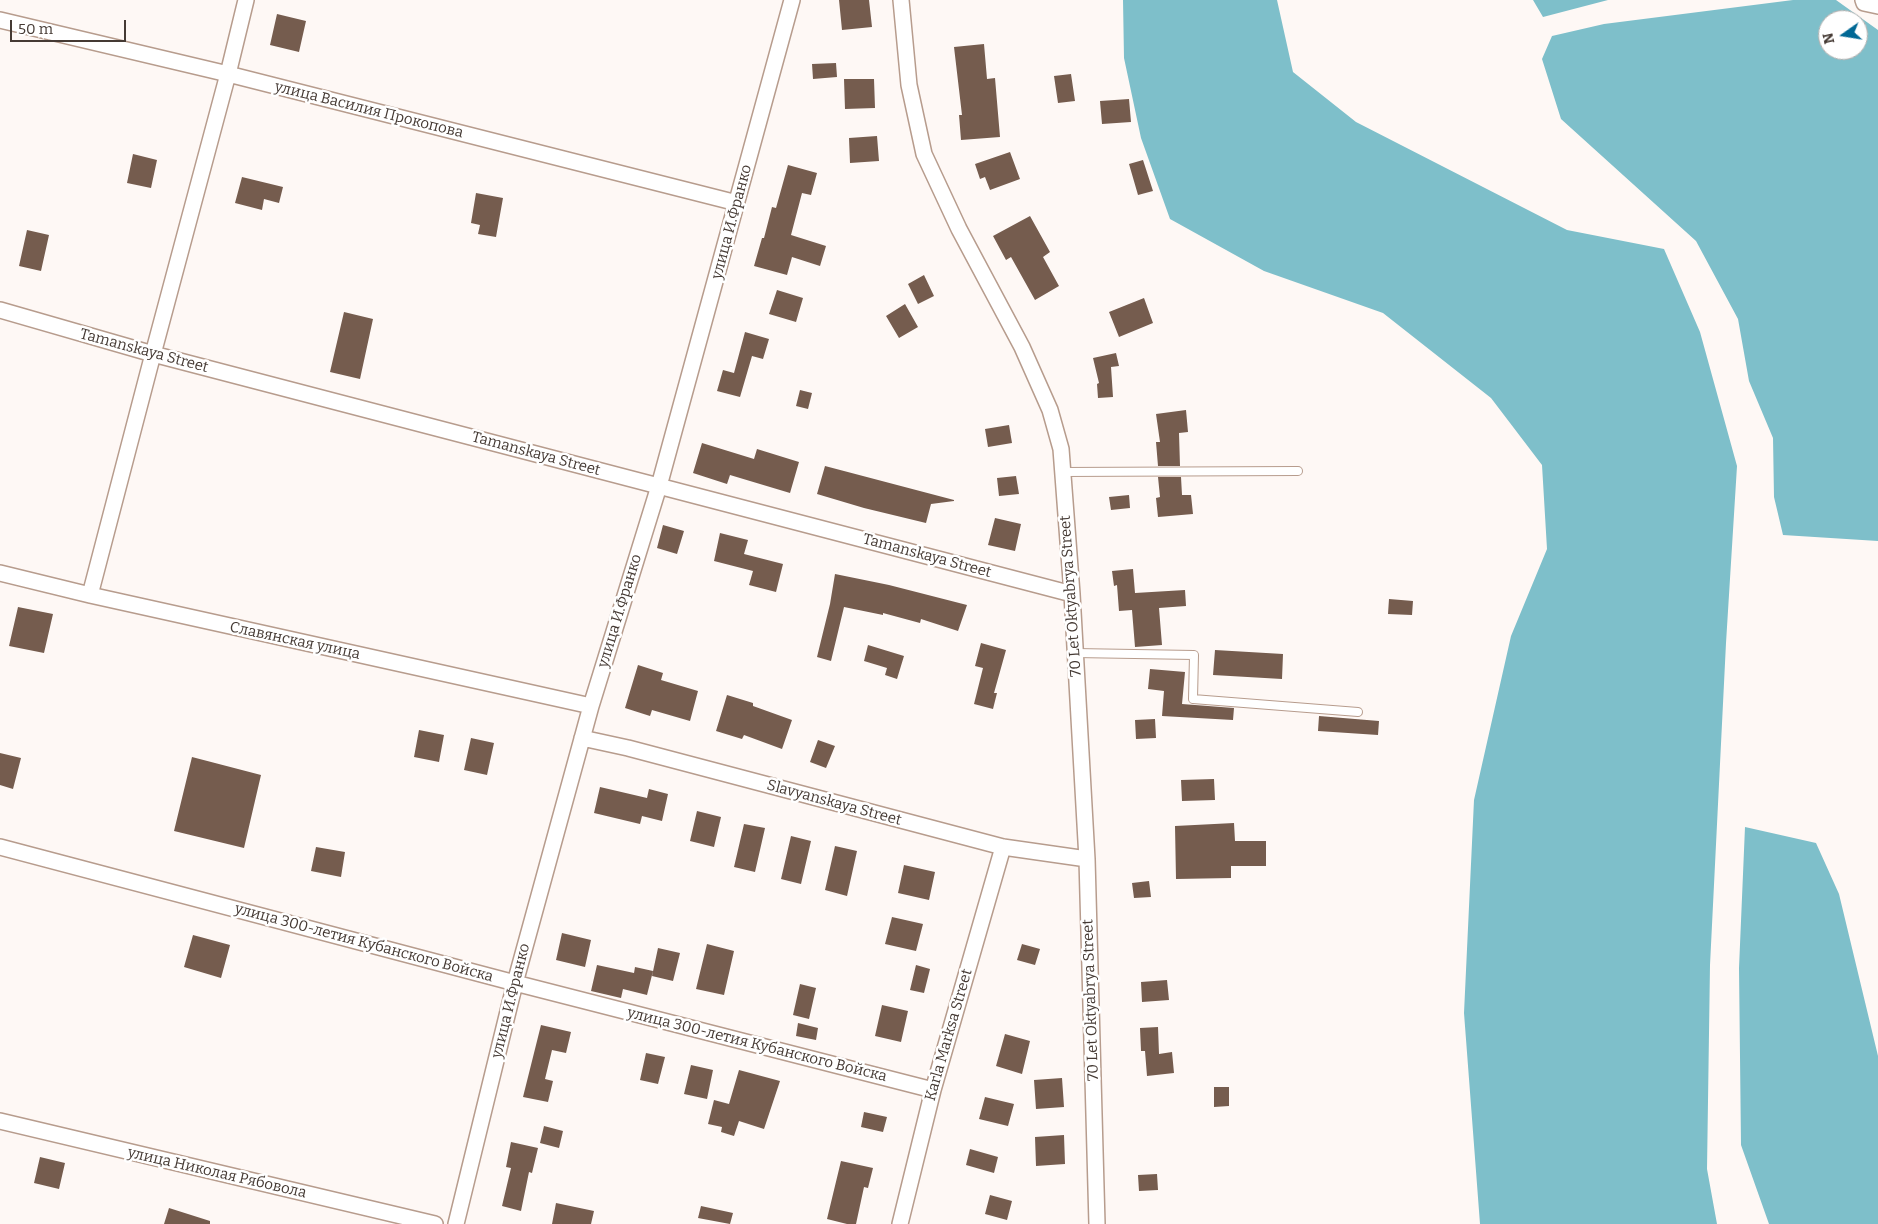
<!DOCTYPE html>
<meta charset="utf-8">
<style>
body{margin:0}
#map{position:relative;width:1878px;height:1224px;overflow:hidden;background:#fef8f5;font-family:Bitter,serif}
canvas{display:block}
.north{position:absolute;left:1818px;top:10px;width:50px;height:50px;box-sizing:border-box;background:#fff;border:1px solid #b5b0ae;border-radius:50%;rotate:257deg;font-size:14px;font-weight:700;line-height:20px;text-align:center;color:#453a34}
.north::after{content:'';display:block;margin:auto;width:18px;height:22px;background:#006895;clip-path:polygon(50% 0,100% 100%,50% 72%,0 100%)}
.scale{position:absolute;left:10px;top:20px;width:116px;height:22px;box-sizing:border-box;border:2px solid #453a34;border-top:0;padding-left:6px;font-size:15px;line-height:18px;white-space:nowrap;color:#453a34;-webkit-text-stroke:4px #fff;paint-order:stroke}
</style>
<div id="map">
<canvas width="1878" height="1224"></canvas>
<div class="north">N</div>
<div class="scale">50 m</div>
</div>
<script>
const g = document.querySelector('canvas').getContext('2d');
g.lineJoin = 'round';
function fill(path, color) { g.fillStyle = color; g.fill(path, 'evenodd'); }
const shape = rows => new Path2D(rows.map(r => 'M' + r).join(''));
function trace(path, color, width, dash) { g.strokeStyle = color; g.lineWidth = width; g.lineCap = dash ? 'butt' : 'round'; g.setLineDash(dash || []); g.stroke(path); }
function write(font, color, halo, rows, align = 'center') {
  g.font = font + ' Bitter,serif'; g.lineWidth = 5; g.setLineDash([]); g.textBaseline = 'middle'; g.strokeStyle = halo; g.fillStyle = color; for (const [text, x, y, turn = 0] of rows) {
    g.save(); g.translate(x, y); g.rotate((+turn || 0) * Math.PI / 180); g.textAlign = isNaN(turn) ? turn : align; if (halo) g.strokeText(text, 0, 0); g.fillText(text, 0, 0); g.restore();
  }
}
const water = shape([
 [1123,0,1277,0,1293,72,1356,122,1567,230,1664,249,1700,332,1737,466,1726,643,1710,965,1707,1169,1717,1224,1480,1224,1464,1013,1474,800,1511,636,1547,549,1542,465,1491,398,1383,313,1264,271,1170,219,1141,138,1124,58],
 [1533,0,1608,0,1543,17],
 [1793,0,1836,0,1878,30,1878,541,1783,535,1774,497,1773,438,1749,381,1738,319,1696,241,1561,119,1542,59,1552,36,1604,24],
 [1828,20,1858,20,1858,50,1828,50],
 [1745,827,1816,843,1839,894,1878,1056,1878,1224,1769,1224,1741,1145,1739,968]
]);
const building = shape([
 [839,0,869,0,872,27,842,30],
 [277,14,306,21,299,52,270,45],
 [984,44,987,79,995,78,1000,137,961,140,959,115,962,115,954,47],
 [836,63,837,77,813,79,812,64],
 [1071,74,1075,101,1058,103,1054,76],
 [844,79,874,79,875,108,845,109],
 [1129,99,1131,122,1102,124,1100,101],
 [877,136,879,161,850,163,849,138],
 [1010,152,1020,179,990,190,985,177,980,179,975,164],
 [133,154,157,160,151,188,127,183],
 [1143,160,1153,191,1138,195,1129,164],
 [788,165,817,173,811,195,802,193,791,235,826,246,820,266,792,257,787,275,754,266,762,238,764,238,772,207,776,208],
 [242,177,283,187,279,203,264,199,262,210,235,203],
 [476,193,503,198,496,237,478,234,480,225,471,223],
 [1030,216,1050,252,1043,257,1059,286,1035,300,1011,257,1006,260,993,236],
 [27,230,49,235,41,271,19,266],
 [924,275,934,296,918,304,908,284],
 [777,290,803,298,796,322,769,314],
 [1144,298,1153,323,1119,337,1109,312],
 [905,304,918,327,899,338,886,316],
 [344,312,373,319,360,379,330,372],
 [745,332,769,339,763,359,752,356,740,397,717,391,723,370,734,373],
 [1116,353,1119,366,1111,367,1113,397,1098,398,1097,384,1099,383,1093,358],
 [800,390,812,393,808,409,796,406],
 [1186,410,1188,432,1179,433,1180,466,1158,466,1156,442,1160,442,1156,414],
 [1009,425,1012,443,988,447,985,429],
 [702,443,754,459,757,449,799,462,790,493,730,475,727,484,693,473],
 [825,466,954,500,954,501,931,504,926,523,864,508,817,494],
 [1016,476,1019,494,999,496,997,478],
 [1158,477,1181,477,1182,495,1191,495,1193,514,1158,517,1156,498,1160,497],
 [1129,495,1130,508,1111,510,1109,497],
 [995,518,1021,524,1015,551,988,545],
 [663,525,684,531,677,554,657,548],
 [720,533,748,540,744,554,783,564,776,592,749,585,753,571,714,561],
 [1133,569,1135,593,1185,590,1186,606,1159,608,1162,645,1135,647,1132,610,1119,611,1117,585,1114,586,1112,571],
 [835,574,889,585,967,605,958,631,921,619,920,623,883,613,883,615,844,607,831,661,817,657,830,604],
 [1389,599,1413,601,1412,615,1388,614],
 [18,607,53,614,44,653,9,646],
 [981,643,1006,650,994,693,997,693,993,709,974,704,983,668,975,666],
 [868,645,904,656,897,679,885,675,887,668,864,661],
 [1215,650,1283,654,1282,679,1213,675],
 [638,665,663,673,661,680,698,691,690,721,652,710,650,716,625,708],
 [1150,669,1185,672,1182,704,1234,708,1233,720,1162,716,1164,691,1148,689],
 [727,695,753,703,753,706,792,720,782,749,744,735,742,739,716,731],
 [1319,716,1379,721,1378,735,1318,731],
 [1155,719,1156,738,1136,739,1135,720],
 [419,730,444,735,439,762,414,757],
 [471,738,494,743,487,775,464,770],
 [818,740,835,746,826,768,810,762],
 [0,753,21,758,13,789,0,785],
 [192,757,261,775,244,848,174,831],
 [1214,779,1215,800,1182,801,1181,780],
 [600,787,647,798,649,789,668,794,662,821,642,816,640,824,594,813],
 [697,811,721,817,714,847,690,841],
 [1234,823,1235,841,1266,841,1266,866,1231,866,1231,878,1176,879,1175,826],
 [744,824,765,828,755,872,734,867],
 [791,836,811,841,801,884,781,879],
 [835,846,857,851,847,896,825,890],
 [316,847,345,852,341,877,311,871],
 [904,865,935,872,929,900,898,893],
 [1149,881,1151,897,1134,898,1132,883],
 [892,917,923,924,916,951,885,944],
 [562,933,591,940,585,967,556,960],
 [193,935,230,945,221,978,184,967],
 [707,944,734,951,724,995,696,989],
 [1022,944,1040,949,1035,965,1017,960],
 [658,948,680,953,673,981,652,976],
 [597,965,634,973,635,967,653,971,647,995,623,989,621,998,591,991],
 [916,965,930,969,924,993,910,990],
 [1167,980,1169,1000,1142,1002,1141,982],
 [800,984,816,988,809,1019,793,1015],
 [882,1005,908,1011,901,1042,875,1036],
 [798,1023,818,1028,816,1040,796,1036],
 [541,1025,571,1032,566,1053,552,1050,545,1079,553,1081,548,1102,523,1097],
 [1158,1027,1159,1054,1172,1052,1174,1073,1147,1076,1145,1051,1141,1051,1140,1028],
 [1005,1034,1030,1041,1022,1074,996,1066],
 [646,1053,665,1057,658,1084,640,1080],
 [691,1065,713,1070,707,1099,684,1094],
 [739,1070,780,1081,764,1129,739,1121,734,1136,721,1132,722,1127,708,1124,714,1100,729,1104],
 [1062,1078,1064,1107,1036,1109,1034,1080],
 [1214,1087,1229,1087,1229,1106,1214,1107],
 [985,1097,1014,1104,1008,1126,979,1119],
 [864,1112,887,1117,883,1132,861,1127],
 [544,1126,563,1131,559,1148,540,1143],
 [1064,1135,1065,1164,1036,1166,1035,1137],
 [511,1142,538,1148,532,1173,529,1172,521,1211,502,1206,511,1168,506,1167],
 [970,1149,998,1157,994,1173,966,1165],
 [40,1157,65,1163,59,1189,34,1183],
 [841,1161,873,1168,868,1188,864,1187,856,1224,847,1224,827,1219],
 [1157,1174,1158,1190,1139,1191,1138,1175],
 [990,1195,1012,1201,1007,1220,985,1214],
 [556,1203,594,1211,591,1224,552,1224],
 [701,1206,733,1213,730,1224,698,1218],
 [169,1208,210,1221,210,1224,164,1224]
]);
const lane = shape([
 [1062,472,1298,471],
 [1075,653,1194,655,1193,699,1358,712]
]);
const street = shape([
 [901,0,909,85,924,154,959,229,1022,347,1050,410,1061,449,1072,594,1087,859,1097,1224],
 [1863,0,1864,3,1878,6],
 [0,20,228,74,737,203],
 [0,310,153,354,1072,594],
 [0,573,90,595,591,706],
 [90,595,153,354,228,74,246,0],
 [582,738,628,748,1003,847,1087,859],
 [0,847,515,983,933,1090],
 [0,1121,435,1224],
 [456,1224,515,983,591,706,659,486,792,0],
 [900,1224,933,1090,1003,847]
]);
const streetNames = [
 ["улица Василия Прокопова",369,110,14],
 ["улица И.Франко",732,222,-75],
 ["Tamanskaya Street",144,351,15],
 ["Tamanskaya Street",536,454,15],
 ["Tamanskaya Street",927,556,15],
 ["70 Let Oktyabrya Street",1071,596,-94],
 ["улица И.Франко",620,611,-73],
 ["Славянская улица",295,641,12],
 ["Slavyanskaya Street",834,803,15],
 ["улица 300-летия Кубанского Войска",364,943,15],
 ["70 Let Oktyabrya Street",1091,1000,-92],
 ["улица И.Франко",511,1001,-76],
 ["Karla Marksa Street",949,1035,-74],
 ["улица 300-летия Кубанского Войска",757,1045,14],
 ["улица Николая Рябовола",217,1173,13]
];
fill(water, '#7ebfca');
fill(building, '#755c4e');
trace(lane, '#b79c8d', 10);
trace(street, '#b79c8d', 18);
trace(lane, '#fff', 8);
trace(street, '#fff', 15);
write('15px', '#453a34', '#fff', streetNames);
</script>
